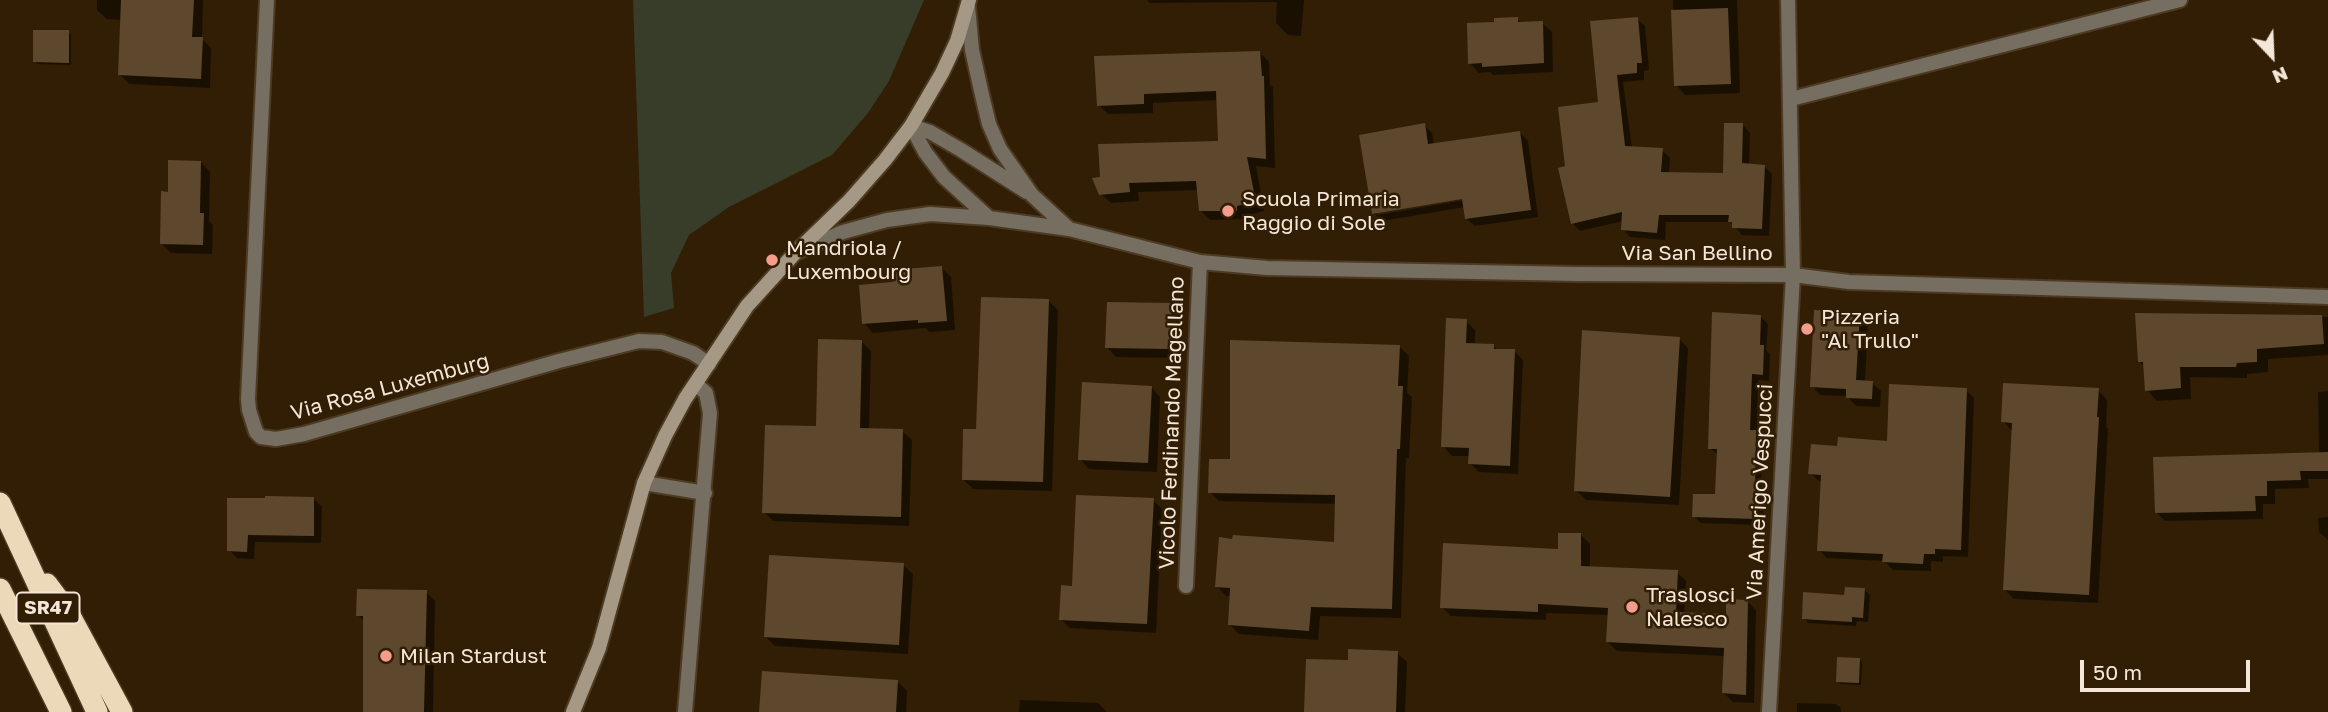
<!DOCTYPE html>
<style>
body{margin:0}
#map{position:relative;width:2328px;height:712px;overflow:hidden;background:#311e05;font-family:"Golos Text",sans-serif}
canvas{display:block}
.north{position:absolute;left:2237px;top:21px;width:70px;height:70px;-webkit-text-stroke:5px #311e05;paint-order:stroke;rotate:157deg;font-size:19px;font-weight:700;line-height:28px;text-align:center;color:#f4e6d8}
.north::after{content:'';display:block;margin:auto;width:24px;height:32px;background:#f4e6d8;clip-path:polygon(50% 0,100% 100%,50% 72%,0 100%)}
.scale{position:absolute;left:2080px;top:660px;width:170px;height:32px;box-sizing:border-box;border:4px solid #f4e6d8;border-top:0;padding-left:9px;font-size:21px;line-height:24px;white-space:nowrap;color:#f4e6d8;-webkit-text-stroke:5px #311e05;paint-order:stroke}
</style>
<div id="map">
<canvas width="2328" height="712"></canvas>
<div class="north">N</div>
<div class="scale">50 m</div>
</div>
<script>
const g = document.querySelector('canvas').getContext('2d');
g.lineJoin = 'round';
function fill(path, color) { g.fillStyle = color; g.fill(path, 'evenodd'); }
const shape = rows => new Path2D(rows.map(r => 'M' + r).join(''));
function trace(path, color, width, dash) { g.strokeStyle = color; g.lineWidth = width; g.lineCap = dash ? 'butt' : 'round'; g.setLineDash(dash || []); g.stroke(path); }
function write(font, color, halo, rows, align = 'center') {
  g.font = font + ' "Golos Text",sans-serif'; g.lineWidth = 5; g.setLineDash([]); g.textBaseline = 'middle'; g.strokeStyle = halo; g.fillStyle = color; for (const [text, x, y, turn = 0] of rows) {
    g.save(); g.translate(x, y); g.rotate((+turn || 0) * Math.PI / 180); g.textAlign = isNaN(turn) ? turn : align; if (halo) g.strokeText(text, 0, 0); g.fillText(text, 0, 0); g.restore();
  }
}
const green = shape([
 [633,0,924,0,889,81,868,113,832,155,729,207,689,235,671,273,674,308,644,317]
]);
const shadow = shape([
 [97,0,203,0,202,39,211,48,210,88,129,84,120,74,122,20,107,19,97,10],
 [1147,0,1304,0,1301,36,1288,35,1276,23,1277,2,1150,3],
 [1673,0,1737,0,1740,93,1685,95,1676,85],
 [1517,19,1521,23,1542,23,1552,32,1553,72,1493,75,1490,72,1479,73,1470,63,1496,24],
 [1637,19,1645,26,1649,70,1644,71,1644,80,1623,82,1632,148,1662,150,1670,158,1669,174,1724,175,1743,125,1750,133,1749,166,1764,166,1772,174,1769,236,1742,235,1731,222,1666,222,1665,240,1630,237,1623,229,1623,221,1580,231,1572,223,1567,168,1600,103],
 [68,32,71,35,71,65,38,64,35,62],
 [1259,52,1269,62,1270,85,1273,87,1275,168,1256,166,1264,211,1245,216,1246,219,1210,220,1200,210,1198,190,1138,192,1139,201,1111,203,1101,194,1220,142,1218,100,1153,103,1153,113,1108,114,1099,105],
 [1424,125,1432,133,1434,145,1520,133,1528,141,1538,217,1475,226,1467,219,1465,207,1382,221,1374,213],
 [1471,195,1471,199,1377,215,1377,211],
 [201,162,210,172,209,221,213,225,212,254,171,253,162,244,169,194],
 [942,268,951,277,955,330,929,332,926,328,873,333,864,323,894,283],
 [1049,301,1058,310,1052,491,973,489,963,479,978,430],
 [1171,305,1180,314,1179,358,1116,357,1107,347],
 [1859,314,1868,323,1865,382,1872,383,1881,391,1880,407,1856,406,1847,396,1820,395,1812,386],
 [2137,315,2328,317,2328,355,2268,359,2268,372,2247,374,2247,378,2190,377,2191,399,2157,401,2147,390,2145,367,2139,361],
 [1761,317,1768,324,1766,350,1770,354,1769,381,1758,380,1757,433,1762,439,1761,502,1764,505,1763,525,1701,523,1694,516,1717,496,1719,455,1709,448],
 [1466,321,1475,330,1475,345,1493,346,1498,350,1514,351,1523,360,1518,474,1479,472,1470,463,1470,456,1452,456,1443,446],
 [1679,339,1688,348,1679,505,1586,500,1576,490],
 [862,342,871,351,869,430,902,431,912,440,909,526,773,521,764,512,818,428],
 [1400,347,1409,356,1407,393,1412,397,1409,458,1406,458,1401,618,1320,616,1318,640,1239,634,1230,625,1232,596,1226,596,1217,586,1234,540,1335,544,1337,504,1219,501,1210,492,1232,461],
 [1151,387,1160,397,1157,472,1089,469,1080,459],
 [1966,390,1974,398,1968,557,1943,556,1943,562,1931,561,1931,571,1893,570,1884,561,1827,558,1819,550,1823,482,1819,481,1810,473,1839,447,1888,443],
 [2098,390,2107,400,2106,427,2108,429,2098,603,2014,599,2004,589,2013,432,2003,421],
 [2328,391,2328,479,2308,479,2309,488,2275,489,2275,504,2263,504,2263,519,2165,521,2156,512,2319,454,2318,392],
 [229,499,314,499,322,507,321,543,255,542,254,559,237,558,229,550],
 [1153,500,1162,509,1156,633,1070,628,1060,619,1074,587],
 [2328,517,2328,540,2319,532,2318,518],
 [1581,535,1590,544,1590,568,1677,572,1686,581,1684,614,1727,616,1747,601,1756,610,1754,703,1733,702,1724,693,1725,656,1617,651,1608,642,1609,615,1546,613,1546,620,1451,616,1442,607,1560,551],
 [903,565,913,574,908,654,775,646,766,637],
 [1864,589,1870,595,1868,622,1857,621,1856,626,1809,623,1803,618],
 [426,592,435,601,433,712,365,712,365,622,358,615],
 [1397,653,1407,662,1405,712,1306,712,1349,662],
 [1860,660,1862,662,1861,685,1841,684,1838,682],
 [897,681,907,691,906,712,761,712],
 [1020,700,1098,703,1107,712,1019,712],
 [1797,703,1836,704,1841,708,1841,712,1797,712]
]);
const building = shape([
 [121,0,194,0,192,37,203,37,201,79,118,75],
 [1728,8,1731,84,1674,86,1671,10],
 [1518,17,1518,22,1543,21,1544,63,1482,67,1482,63,1468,64,1467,23,1494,22,1494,18],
 [1638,17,1642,63,1637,63,1637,73,1617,75,1625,146,1663,148,1661,172,1723,173,1724,123,1743,123,1742,163,1765,165,1762,229,1732,228,1732,222,1728,222,1729,215,1659,215,1657,233,1621,230,1622,212,1571,224,1558,168,1565,166,1558,107,1598,102,1590,21],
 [33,30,69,30,69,63,33,62],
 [1260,51,1262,76,1264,76,1266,159,1247,157,1256,202,1237,206,1237,211,1199,211,1196,181,1129,183,1130,192,1099,195,1092,178,1100,177,1098,144,1218,141,1216,91,1144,94,1144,104,1097,106,1094,56],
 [1425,123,1428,144,1520,131,1531,210,1465,219,1462,199,1372,214,1359,135],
 [168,160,201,161,200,213,204,213,203,245,160,244,161,191,168,192],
 [942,266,947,321,918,323,918,320,862,324,859,285,892,282,891,270],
 [981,297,1049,299,1043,482,962,480,963,429,976,429],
 [1107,302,1172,303,1170,349,1105,348],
 [1814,310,1860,312,1856,380,1873,381,1872,399,1846,398,1846,389,1810,387],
 [1712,312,1761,315,1760,345,1764,345,1763,375,1752,374,1750,430,1756,430,1755,496,1758,496,1757,519,1692,517,1693,494,1715,494,1717,449,1708,449],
 [2135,313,2322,315,2324,344,2257,349,2257,362,2237,363,2236,367,2180,367,2181,388,2145,391,2143,362,2138,362],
 [1446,318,1467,319,1466,343,1494,344,1494,349,1515,349,1510,466,1468,464,1469,448,1441,447],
 [1582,330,1680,337,1670,497,1574,491],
 [818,339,862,340,860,428,903,429,901,517,762,513,765,425,816,426],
 [1230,340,1400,345,1398,386,1403,386,1400,449,1397,449,1392,609,1311,607,1309,631,1228,625,1230,588,1215,587,1219,537,1232,539,1233,535,1334,542,1335,495,1208,493,1209,459,1230,459],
 [1082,382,1152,386,1148,463,1078,460],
 [2003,383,2099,388,2097,417,2099,417,2089,595,2003,590,2012,423,2001,422],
 [1889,384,1967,388,1961,550,1935,549,1935,554,1924,554,1923,564,1882,562,1883,554,1817,551,1821,475,1808,474,1811,444,1837,446,1838,437,1887,441],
 [2328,452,2328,471,2300,471,2301,480,2267,481,2267,496,2255,496,2256,511,2155,513,2153,457],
 [1076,495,1154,498,1147,624,1059,620,1061,585,1072,586],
 [265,496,314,497,314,536,248,535,247,552,227,551,227,498,265,498],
 [1558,533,1581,533,1581,566,1678,570,1676,612,1726,614,1726,599,1748,600,1746,695,1722,693,1724,648,1606,642,1608,608,1538,604,1538,612,1440,608,1443,543,1558,549],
 [769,555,904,563,899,645,764,637],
 [1845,587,1865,588,1863,618,1852,617,1852,622,1802,619,1803,592,1844,595],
 [357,589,427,590,424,712,363,712,363,616,356,616],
 [1348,649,1398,651,1396,712,1304,712,1306,659,1348,660],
 [1837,657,1860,658,1859,683,1836,682],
 [762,671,898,680,896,712,759,712]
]);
const street = shape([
 [267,0,248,399,249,410,256,432,261,437,276,439,304,434,559,361,639,341,662,342,693,353,709,364],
 [968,6,972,50,982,95,989,124,1000,149,1032,195,1069,229],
 [1791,99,2180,0],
 [911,126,930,132,961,150,1027,192],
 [911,126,925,152,944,177,989,218],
 [797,252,843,232,887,220,930,214,989,218,1069,229,1200,262,1267,268,1577,274,1793,275,1849,282,2328,297],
 [644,483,705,493],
 [1186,586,1200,262],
 [685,712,710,413,706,393,696,384],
 [1769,712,1793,275,1788,0]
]);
const secondary = shape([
 [573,712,599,648,644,483,665,436,685,399,747,306,795,253,849,201,885,160,911,126,942,73,957,41,969,0]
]);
const highway = shape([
 [0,503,97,712],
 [47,584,68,612,122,712],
 [0,589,61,712]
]);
const markers = [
 [1228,211,7,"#f49d8c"],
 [772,260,7,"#f49d8c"],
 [1807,329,7,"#f49d8c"],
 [1632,607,7,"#f49d8c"],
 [386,656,7,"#f49d8c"]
];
const shields = [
 [48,608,63]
];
const shieldNames = [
 ["SR47",48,608]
];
const poiNames = [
 ["Scuola Primaria",1242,199],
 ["Raggio di Sole",1242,223],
 ["Mandriola /",786,248],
 ["Luxembourg",786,272],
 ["Pizzeria",1821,317],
 ["\"Al Trullo\"",1821,341],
 ["Traslosci",1646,595],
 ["Nalesco",1646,619],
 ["Milan Stardust",400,656]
];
const streetNames = [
 ["Via San Bellino",1697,253],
 ["Via Rosa Luxemburg",390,387,-15],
 ["Vicolo Ferdinando Magellano",1172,423,-88],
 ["Via Amerigo Vespucci",1760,492,-87]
];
fill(green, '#383d29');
fill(shadow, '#0007');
fill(building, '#5d482e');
trace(street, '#4c3a23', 18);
trace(secondary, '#4c3a23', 18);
trace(highway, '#4c3a23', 24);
trace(street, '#756e61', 14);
trace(secondary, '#a59985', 14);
trace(highway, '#ebd9b9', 21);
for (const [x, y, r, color] of markers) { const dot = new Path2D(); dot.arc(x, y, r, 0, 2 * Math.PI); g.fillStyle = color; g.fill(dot); trace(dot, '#311e05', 2.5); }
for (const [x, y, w] of shields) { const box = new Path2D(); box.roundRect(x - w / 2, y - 15.5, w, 31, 5); g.fillStyle = '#311e05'; g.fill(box); trace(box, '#f4e6d8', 2); }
write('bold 19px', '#f4e6d8', null, shieldNames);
write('21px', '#f4e6d8', '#311e05', poiNames, 'left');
write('21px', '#f4e6d8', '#311e05', streetNames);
</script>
